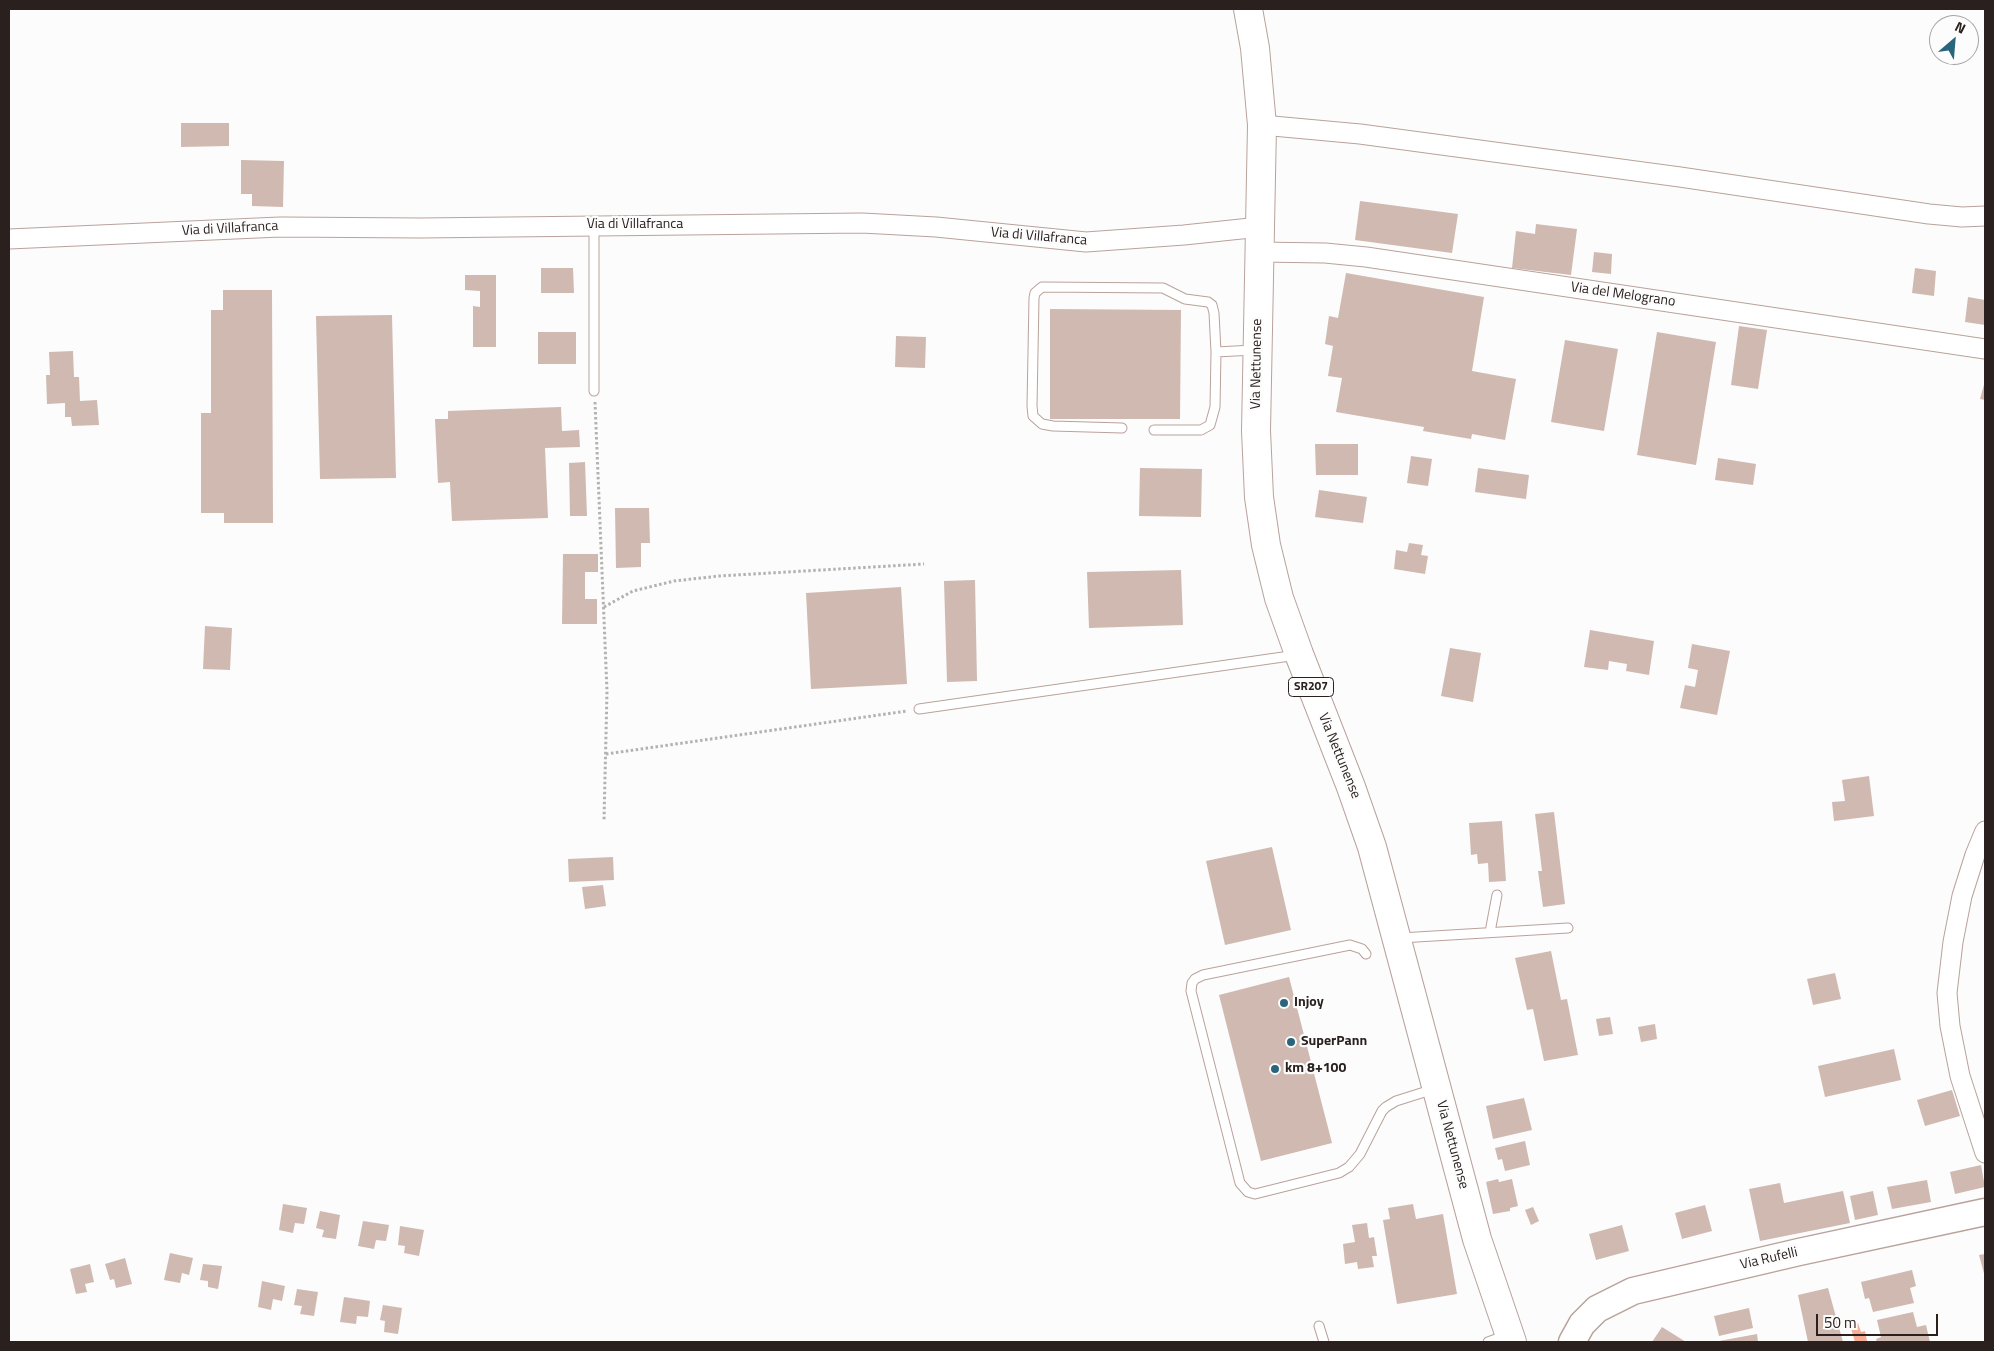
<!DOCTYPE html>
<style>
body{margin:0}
#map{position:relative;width:1994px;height:1351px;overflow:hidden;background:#fcfcfc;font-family:"Titillium Web",sans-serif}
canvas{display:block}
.frame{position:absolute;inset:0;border:10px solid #2a211f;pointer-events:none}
.north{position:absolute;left:1929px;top:15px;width:50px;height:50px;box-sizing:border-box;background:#fcfcfc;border:1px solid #a8a4a4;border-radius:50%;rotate:27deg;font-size:14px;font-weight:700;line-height:20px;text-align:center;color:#2a211f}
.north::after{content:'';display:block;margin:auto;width:18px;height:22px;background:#29657d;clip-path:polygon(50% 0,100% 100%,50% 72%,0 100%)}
.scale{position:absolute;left:1816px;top:1314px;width:122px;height:22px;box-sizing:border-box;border:2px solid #2a211f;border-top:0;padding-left:6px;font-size:15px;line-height:18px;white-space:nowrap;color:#2a211f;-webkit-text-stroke:4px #fcfcfc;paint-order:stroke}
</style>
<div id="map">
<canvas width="1994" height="1351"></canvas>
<div class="frame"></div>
<div class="north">N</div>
<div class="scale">50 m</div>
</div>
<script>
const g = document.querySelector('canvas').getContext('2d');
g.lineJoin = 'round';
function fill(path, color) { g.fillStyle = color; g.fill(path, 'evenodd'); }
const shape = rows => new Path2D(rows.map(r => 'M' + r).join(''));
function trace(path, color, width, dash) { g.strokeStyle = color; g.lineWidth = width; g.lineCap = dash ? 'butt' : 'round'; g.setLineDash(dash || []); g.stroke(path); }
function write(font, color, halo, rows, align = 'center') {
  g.font = font + ' "Titillium Web",sans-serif'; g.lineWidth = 4.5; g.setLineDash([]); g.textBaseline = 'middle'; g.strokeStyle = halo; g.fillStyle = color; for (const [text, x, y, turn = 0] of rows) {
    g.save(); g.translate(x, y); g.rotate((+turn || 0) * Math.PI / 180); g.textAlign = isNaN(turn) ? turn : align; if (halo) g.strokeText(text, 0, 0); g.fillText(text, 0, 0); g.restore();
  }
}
const water = shape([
 [1858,1323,1861,1332,1865,1331,1867,1341,1855,1342,1850,1325]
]);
const building = shape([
 [181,123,229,123,229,146,181,147],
 [241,160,284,161,283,207,252,206,252,194,241,194],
 [1360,201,1458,214,1452,253,1355,240],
 [1536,224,1577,229,1571,275,1512,268,1516,231,1535,234],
 [1594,252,1612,254,1611,274,1592,272],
 [541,268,573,268,574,293,541,293],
 [1915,268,1936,271,1934,296,1912,293],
 [1346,273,1484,297,1472,371,1516,379,1505,440,1472,434,1471,439,1423,431,1424,427,1336,412,1342,378,1328,376,1333,346,1325,344,1329,316,1338,318],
 [465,275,496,275,496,347,473,347,473,306,480,307,480,291,465,290],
 [223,290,272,290,273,523,224,523,224,513,201,513,201,413,211,413,211,310,223,310],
 [1968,297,1985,300,1985,325,1965,322],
 [1050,309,1181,310,1180,419,1050,419],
 [392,315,396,478,320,479,316,316],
 [1739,326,1767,330,1758,389,1731,385],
 [538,332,576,332,576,364,538,364],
 [1657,332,1716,342,1696,465,1637,455],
 [896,336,926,337,925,368,895,367],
 [1565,340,1618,349,1604,431,1551,422],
 [73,351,74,377,79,377,80,401,97,400,99,425,72,426,71,417,65,417,65,403,47,404,46,375,50,375,49,352],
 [1985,381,1985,400,1980,399],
 [561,407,562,431,579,430,580,447,545,448,548,518,452,521,450,482,438,483,435,419,448,419,448,411],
 [1315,444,1358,444,1358,475,1316,475],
 [1411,456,1432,459,1428,486,1407,483],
 [1718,458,1756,464,1753,485,1715,480],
 [585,462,587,516,570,516,569,463],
 [1140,468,1202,469,1201,517,1139,516],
 [1478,468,1529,475,1526,499,1475,492],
 [1319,490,1367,497,1363,523,1315,517],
 [615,508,649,508,650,543,641,543,641,567,616,568],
 [1409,543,1423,545,1421,555,1428,556,1425,574,1394,569,1396,550,1407,552],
 [563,554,598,554,598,572,585,572,585,599,597,599,597,624,562,624],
 [1181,570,1183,625,1089,628,1087,572],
 [975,580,977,681,947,682,944,581],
 [901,587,907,684,811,689,806,593],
 [205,626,232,628,230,670,203,669],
 [1590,630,1654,641,1649,675,1626,671,1627,664,1609,661,1608,670,1584,667],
 [1692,644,1730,651,1717,715,1680,708,1685,685,1695,687,1698,670,1688,668],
 [1450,648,1481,653,1473,702,1441,696],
 [1869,776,1874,816,1834,821,1832,802,1845,801,1842,780],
 [1554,812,1565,904,1543,907,1538,871,1542,871,1535,814],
 [1502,821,1506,881,1489,882,1488,863,1478,864,1477,854,1471,855,1469,823],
 [1272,847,1291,930,1225,945,1206,861],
 [613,857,614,880,569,882,568,859],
 [603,885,606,906,585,909,582,887],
 [1551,951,1561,1000,1567,999,1578,1055,1544,1061,1533,1009,1527,1010,1515,958],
 [1835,973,1841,999,1813,1005,1807,979],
 [1289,977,1332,1143,1261,1161,1219,995],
 [1610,1017,1613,1034,1599,1036,1596,1019],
 [1655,1024,1657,1039,1641,1042,1638,1027],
 [1894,1049,1901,1080,1825,1097,1818,1066],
 [1952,1090,1960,1116,1925,1126,1917,1100],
 [1524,1098,1532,1130,1493,1139,1486,1106],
 [1525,1141,1530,1165,1505,1171,1502,1159,1498,1160,1495,1148],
 [1981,1165,1985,1187,1955,1194,1950,1172],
 [1498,1179,1499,1182,1512,1179,1518,1206,1510,1208,1510,1211,1493,1214,1486,1182],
 [1927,1180,1931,1202,1892,1209,1887,1187],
 [1780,1183,1784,1203,1843,1191,1850,1223,1760,1241,1749,1189],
 [1873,1191,1878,1215,1855,1220,1850,1196],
 [283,1204,307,1208,304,1224,295,1223,293,1233,279,1230],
 [1413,1204,1416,1219,1443,1214,1457,1294,1397,1304,1383,1220,1390,1219,1388,1208],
 [1705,1205,1712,1231,1682,1239,1675,1213],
 [1533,1207,1539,1221,1531,1225,1525,1210],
 [320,1211,340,1215,336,1239,322,1237,324,1230,316,1228],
 [363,1221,389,1225,386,1241,376,1240,374,1249,358,1246],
 [1367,1223,1369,1238,1374,1237,1377,1256,1372,1256,1374,1267,1358,1269,1357,1262,1345,1264,1343,1244,1355,1242,1352,1225],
 [1622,1225,1629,1251,1596,1260,1589,1234],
 [400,1226,424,1230,419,1256,404,1253,405,1246,398,1245],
 [170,1253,193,1258,189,1275,182,1273,180,1283,164,1280],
 [1985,1254,1985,1277,1979,1255],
 [125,1258,132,1284,116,1288,114,1279,110,1280,105,1264],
 [90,1264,94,1282,85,1284,87,1292,76,1294,70,1269],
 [203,1264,222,1266,218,1289,208,1287,208,1281,200,1280],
 [1912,1270,1916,1286,1910,1288,1914,1303,1873,1312,1869,1298,1865,1299,1861,1282],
 [262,1281,285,1286,282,1301,273,1299,271,1310,258,1307],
 [1828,1288,1843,1342,1808,1342,1798,1295],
 [297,1289,318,1292,314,1316,300,1314,302,1306,294,1305],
 [344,1297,370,1301,368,1317,357,1316,356,1324,340,1322],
 [383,1305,402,1308,398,1334,384,1332,385,1321,380,1320],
 [1749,1308,1753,1328,1719,1336,1714,1316],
 [1913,1312,1917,1327,1926,1325,1930,1342,1877,1342,1876,1339,1881,1337,1877,1320],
 [1662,1327,1686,1342,1652,1342],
 [1757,1334,1758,1342,1720,1342,1719,1341]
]);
const path = shape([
 [595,402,607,691,604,821],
 [604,607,633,591,674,581,719,576,924,564],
 [606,754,907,711]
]);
const lane = shape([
 [594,226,594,391],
 [1122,428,1053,426,1042,424,1033,416,1032,406,1034,298,1035,293,1042,287,1163,288,1185,299,1208,302,1212,305,1214,313,1216,352,1254,350],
 [1154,430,1201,430,1210,425,1215,407,1216,352],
 [919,709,1297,655],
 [1490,932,1497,895],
 [1400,938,1568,928],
 [1366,954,1362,949,1350,945,1203,975,1195,979,1192,983,1191,991,1240,1183,1248,1192,1255,1194,1339,1173,1349,1167,1360,1154,1382,1111,1386,1107,1396,1101,1434,1089],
 [1319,1326,1324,1342],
 [1488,1342,1507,1335]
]);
const street = shape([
 [1262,125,1360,134,1680,177,1929,214,1962,217,1985,216],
 [9,239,280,227,421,228,862,223,936,227,1086,242,1184,235,1260,227],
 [1259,252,1325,253,1366,257,1985,349],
 [1985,831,1975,855,1962,896,1953,942,1947,993,1950,1026,1960,1076,1985,1153]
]);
const secondary = shape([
 [1572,1342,1582,1324,1597,1309,1633,1291,1799,1252,1985,1212]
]);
const primary = shape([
 [1248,9,1255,48,1262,125,1256,431,1259,497,1266,545,1279,598,1299,654,1351,787,1372,847,1477,1239,1512,1342]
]);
const markers = [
 [1284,1003,5,"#29657d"],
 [1291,1042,5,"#29657d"],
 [1275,1069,5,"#29657d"]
];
const shields = [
 [1311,687,45]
];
const shieldNames = [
 ["SR207",1311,687]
];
const streetNames = [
 ["Via di Villafranca",635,225],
 ["Via di Villafranca",230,229,-3],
 ["Via di Villafranca",1039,237,5],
 ["Via del Melograno",1623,295,8],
 ["Via Nettunense",1257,364,-89],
 ["Via Nettunense",1339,756,68],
 ["Via Nettunense",1452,1145,75],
 ["Via Rufelli",1769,1259,-13]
];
const poiNames = [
 ["Injoy",1294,1003],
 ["SuperPann",1301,1042],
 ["km 8+100",1285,1069]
];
fill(water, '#f7ad96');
fill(building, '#d0b9b1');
trace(lane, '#b9a29b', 11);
trace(street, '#b9a29b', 21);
trace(secondary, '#b9a29b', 29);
trace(primary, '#b9a29b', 30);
trace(path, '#b4b1b0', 3, [2.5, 2.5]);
trace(lane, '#fff', 9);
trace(street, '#fff', 19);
trace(secondary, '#fff', 26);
trace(primary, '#fff', 28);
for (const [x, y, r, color] of markers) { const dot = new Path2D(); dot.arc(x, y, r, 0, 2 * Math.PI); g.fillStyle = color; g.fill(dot); trace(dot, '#fcfcfc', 2); }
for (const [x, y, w] of shields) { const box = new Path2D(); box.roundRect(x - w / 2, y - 9.5, w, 19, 4); g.fillStyle = '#fcfcfc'; g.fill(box); trace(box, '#2a211f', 1); }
write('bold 12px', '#2a211f', null, shieldNames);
write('14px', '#2a211f', '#fcfcfc', streetNames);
write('bold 14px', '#2a211f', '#fcfcfc', poiNames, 'left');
</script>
